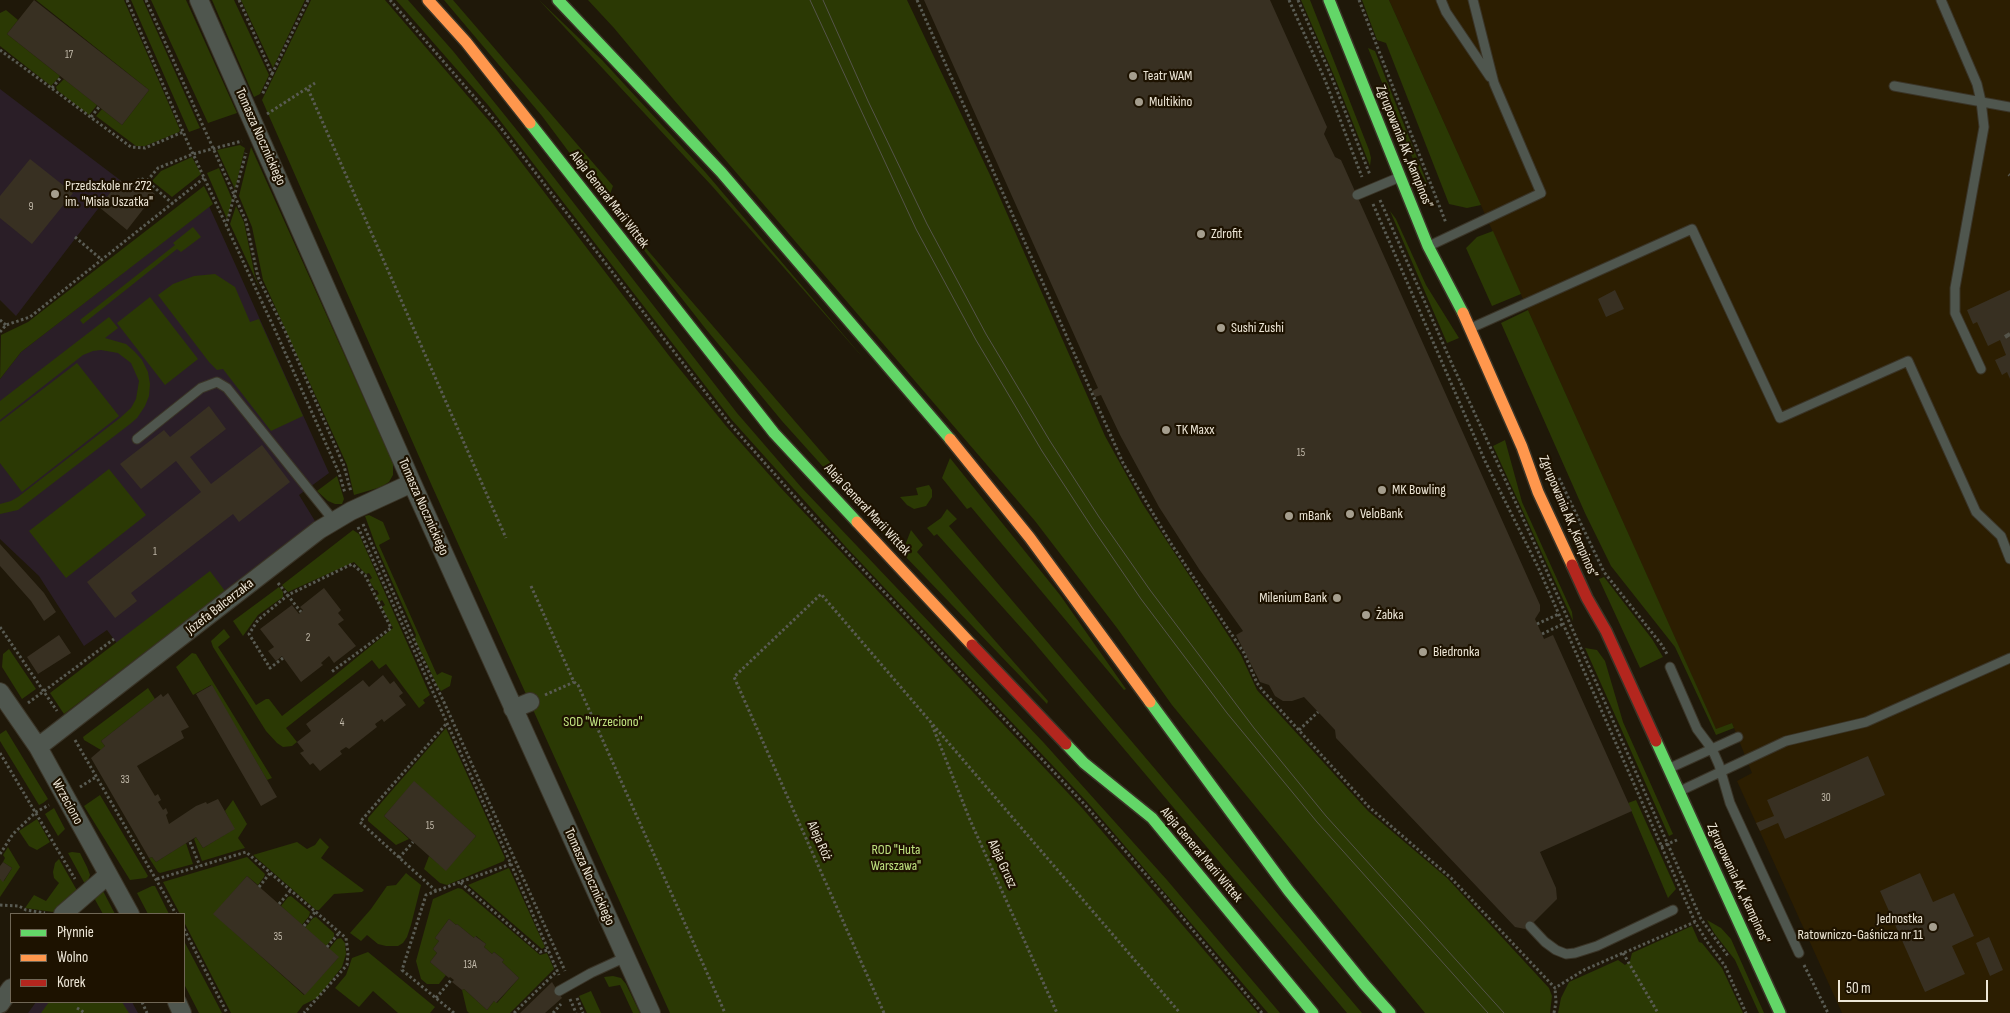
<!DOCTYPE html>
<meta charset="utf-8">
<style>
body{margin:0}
#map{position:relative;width:2010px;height:1013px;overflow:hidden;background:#1f1809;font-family:"Sofia Sans Condensed",sans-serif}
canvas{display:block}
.legend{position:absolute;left:10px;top:913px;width:175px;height:90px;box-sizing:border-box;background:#1d1200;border:1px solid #706756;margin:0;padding:6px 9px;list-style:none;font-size:15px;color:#ede6d6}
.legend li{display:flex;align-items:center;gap:10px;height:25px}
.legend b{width:25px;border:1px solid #706756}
.scale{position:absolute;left:1838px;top:980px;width:150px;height:22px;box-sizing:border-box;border:2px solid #ede6d6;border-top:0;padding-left:6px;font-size:15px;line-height:18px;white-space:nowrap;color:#ede6d6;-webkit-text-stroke:4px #1d1200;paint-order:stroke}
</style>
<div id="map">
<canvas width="2010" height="1013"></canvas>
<ul class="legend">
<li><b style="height:6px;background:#63d668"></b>Płynnie</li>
<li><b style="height:6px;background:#ff974d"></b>Wolno</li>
<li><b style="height:6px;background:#b3261e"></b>Korek</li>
</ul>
<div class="scale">50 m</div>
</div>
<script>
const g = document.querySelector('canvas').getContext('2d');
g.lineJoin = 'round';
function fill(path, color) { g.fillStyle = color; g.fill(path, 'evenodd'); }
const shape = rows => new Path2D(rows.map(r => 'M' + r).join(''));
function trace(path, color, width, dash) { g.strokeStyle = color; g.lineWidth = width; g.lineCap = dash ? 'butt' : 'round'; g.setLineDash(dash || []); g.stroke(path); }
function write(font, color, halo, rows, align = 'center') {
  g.font = font + ' "Sofia Sans Condensed",sans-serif'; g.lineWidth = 4.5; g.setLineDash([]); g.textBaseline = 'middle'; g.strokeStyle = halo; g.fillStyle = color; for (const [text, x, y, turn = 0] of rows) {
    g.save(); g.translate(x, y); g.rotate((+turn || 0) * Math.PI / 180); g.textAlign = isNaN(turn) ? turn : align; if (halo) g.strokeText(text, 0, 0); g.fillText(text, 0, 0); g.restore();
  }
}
const built = shape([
 [1389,0,2010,0,2010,1013,1842,1013,1737,781,1752,773,1732,723,1716,730]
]);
const education = shape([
 [0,89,120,180,16,316,0,300],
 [209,206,329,473,299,495,315,521,131,662,107,630,84,646,39,576,0,539,0,379,21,352],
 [36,1002,132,1002,138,1013,28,1013]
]);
const green = shape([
 [36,0,124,0,180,130,179,132,145,146,136,146,96,116,102,109,122,125,149,90],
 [131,0,143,0,200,128,189,132],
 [151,0,186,0,237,113,208,123],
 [212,0,234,0,269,75,260,94,254,97],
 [241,0,305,0,273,68],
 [311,0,385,0,496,129,670,357,726,426,780,487,1083,809,1258,1013,670,1013,432,486,262,100],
 [396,0,408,0,453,51,524,139,737,413,801,487,1044,743,1167,880,1280,1013,1268,1013,1088,803,846,547,731,419,488,105],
 [444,0,453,0,613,186,607,203,904,548,911,530,923,545,917,552,1048,701,1047,704,879,529,782,421,705,328,607,203,542,116],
 [539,0,602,60,706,173,865,360,712,186],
 [588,0,907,0,990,175,1105,436,1142,503,1241,655,1257,690,1368,811,1447,878,1549,988,1552,996,1550,1013,1425,1013,1172,705,1117,628,1035,521,674,100,614,28],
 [1301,0,1310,0,1369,150,1371,158,1370,166,1335,78],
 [1362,0,1389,0,1481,205,1467,208,1449,204,1386,43,1377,40],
 [6,10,18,20,7,34,60,76,51,86,0,46,0,13],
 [1368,48,1375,51,1429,188,1413,159],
 [64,79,97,105,89,115,57,90,56,87],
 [240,145,245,148,235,189,217,150],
 [251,147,393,463,393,475,389,482,381,487,354,495,347,465,263,280,252,227,239,196],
 [192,157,201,174,172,197,152,181,161,171],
 [219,168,232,199,227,219,207,173],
 [204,186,213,204,21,352,0,379,1,335,28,322],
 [236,206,244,222,255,276,261,291,230,224],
 [1390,211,1396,219,1426,285,1459,338,1447,343],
 [193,227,201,237,181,252,177,249,83,324,80,320,175,245,173,243],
 [1493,231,1521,294,1492,306,1466,248,1477,237],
 [215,274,235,287,250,322,259,319,303,416,271,431,223,369,217,370,209,362,158,295,173,284,194,276],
 [150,297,198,359,165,385,117,323],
 [1528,310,1716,729,1732,723,1734,728,1716,735,1675,647,1611,566,1585,513,1501,323],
 [109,317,118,328,105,338,126,344,135,352,142,360,148,372,150,384,149,396,145,406,137,418,130,424,18,510,0,514,0,504,11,501,18,497,120,418,131,408,136,399,139,381,131,363,118,353,101,350,93,351,83,355,0,420,0,401],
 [77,363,119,416,22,492,0,463,0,422],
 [1505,440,1522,502,1572,612,1573,621,1493,446],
 [950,458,1060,595,1126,689,1124,690,971,507,967,509,942,478],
 [109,469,146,515,66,578,29,531],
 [337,476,344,499,342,504,335,504,328,501,317,491],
 [929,485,932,490,932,497,926,506,914,509,907,505,900,497,918,495,916,488],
 [947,509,957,519,949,526,1362,1013,1347,1013,1032,640,937,534,934,536,927,528,941,518],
 [369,515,383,522,390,539,379,545,437,675,442,672,452,676,450,686,441,691,438,687,415,639,416,635,376,546,365,516],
 [353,530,359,534,430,695,423,700,425,703,419,708,386,664,379,669,372,660,286,728,297,742,292,746,283,747,277,743,266,731,213,647,211,641,224,629,230,637,218,647,256,705,266,699,269,699,282,716,334,676,393,628,382,607,385,605,382,600,379,602,376,596,379,594,377,590,375,590,369,580,372,578,369,573,366,574,354,562,288,592,282,585],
 [210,571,225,591,64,714,50,693],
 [1604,577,1652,639,1663,657,1640,668,1599,579],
 [279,587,283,592,283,597,258,615,243,636,233,621],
 [1585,648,1597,650,1605,661,1623,722,1673,834,1669,836],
 [9,649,36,689,22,699,2,667,3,654],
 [192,653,196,654,272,778,267,780,211,685,193,695,176,667],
 [148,688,155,699,101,741,105,746,101,750,84,740,83,737],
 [446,728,505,858,504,861,447,885,440,883,424,869,429,856,446,870,476,836,414,782,384,816,409,839,396,845,368,821,368,818],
 [6,730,48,799,43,803,39,805,0,741,0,734],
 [100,795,148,876,146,878,130,880,84,806],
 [233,800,247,824,238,838,245,848,202,861,194,839,196,837,203,848,234,829,225,811],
 [1636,800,1676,889,1668,898,1628,803],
 [54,808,65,829,58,836,45,814],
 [37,819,50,842,37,850,29,846,19,831],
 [320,838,329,847,321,858,364,890,362,892,334,894,319,910,316,910,253,855,297,842,307,849,315,845],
 [186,843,193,864,160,873,158,872,149,858,152,857,156,862],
 [8,847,20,867,0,897,0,879,4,881,12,868,3,862,5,858,3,855],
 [72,852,80,853,87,867,90,875,86,886,68,853],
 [247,857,265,874,264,877,258,885,247,876,214,914,304,995,338,958,329,949,337,939,341,938,345,943,346,954,342,967,317,998,303,1005,297,1013,231,1013,184,922,184,914,180,914,163,882],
 [59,859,79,894,60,913,25,908,34,895,46,901,59,883,54,878,53,872,55,863],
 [509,868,545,947,542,949,468,885],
 [406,873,421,885,411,925,407,937,403,943,398,946,386,946,378,944,367,935,361,941,350,933,371,909,387,886,396,885],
 [152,886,155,886,169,914,148,914,137,893],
 [458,888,462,889,540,955,547,953,554,969,510,1013,469,1013,467,1011,462,990,464,989,487,1010,494,1001,497,1003,519,978,502,962,504,960,494,952,492,954,484,947,486,944,476,936,474,938,457,924,456,925,449,919,435,938,439,941,433,949,437,953,430,962,446,975,439,984,427,984,421,979,416,961,433,899],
 [103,891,115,914,103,914,93,896],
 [291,896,310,912,309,916,302,925,281,906,288,897],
 [316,917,334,933,334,937,326,946,305,928,313,918],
 [1707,920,1721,928,1731,939,1764,1013,1759,1013,1735,960,1714,933],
 [1692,926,1699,942,1702,943,1722,968,1743,1013,1558,1013,1561,998,1569,982,1618,960,1625,965,1630,961,1632,953],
 [184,941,222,1013,199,1013,184,984],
 [368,952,435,1007,430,1013,398,1013,373,991,359,1007,335,988,346,975,352,958],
 [613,976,621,978,626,984,640,1013,633,1013,620,985,609,987,604,977],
 [591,991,601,1013,587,1013,579,996],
 [49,1002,122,1002,129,1013,41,1013]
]);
const building = shape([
 [34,0,149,90,122,125,7,34],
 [924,0,1270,0,1327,127,1324,134,1335,157,1341,160,1540,605,1540,611,1535,619,1544,639,1553,635,1632,811,1540,852,1556,888,1557,899,1530,926,1525,929,1515,927,1336,738,1335,730,1304,697,1292,701,1283,701,1275,696,1269,685,1260,682,1236,635,1243,631,1199,569,1159,507,1120,435,1101,395,1095,397,1092,391,1098,388],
 [30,159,73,193,32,244,0,218,0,196],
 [120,180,133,191,140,182,155,194,127,230,99,207],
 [1615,290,1624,309,1606,317,1598,299],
 [2010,290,2010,379,2007,372,2002,375,1995,360,2006,355,2000,340,1988,346,1977,322,1973,324,1967,310],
 [209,406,226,429,190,457,211,484,262,445,290,482,239,522,233,514,131,593,137,601,115,618,87,582,201,492,176,461,141,489,120,464,164,430,170,437],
 [0,544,44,593,56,612,44,621,31,601,0,566],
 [324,588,341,610,338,613,344,620,338,624,356,646,334,663,329,656,321,663,323,665,301,682,282,656,276,661,268,651,274,647,260,629,292,605,299,614,303,610,300,607],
 [59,635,71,653,38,674,27,657],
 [383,675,390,684,394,681,403,693,399,696,406,705,384,722,382,719,375,724,377,727,349,749,346,747,340,751,342,754,320,771,313,763,310,765,300,753,304,751,297,742,311,731,306,724,363,680,369,687],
 [212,685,277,797,261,806,196,694],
 [168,693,189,727,181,731,184,738,137,766,155,796,158,794,161,800,158,802,163,810,166,808,168,813,166,815,169,824,196,806,206,802,207,804,218,799,235,829,203,848,196,837,156,862,152,857,149,858,91,758,105,746,101,741,161,694,163,697],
 [1868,756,1885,795,1785,839,1778,823,1760,831,1756,823,1774,816,1767,800],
 [414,781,476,836,446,871,384,816],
 [3,862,12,868,3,882,0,879,0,866],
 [1920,873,1933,902,1954,893,1974,936,1952,946,1965,974,1925,992,1880,891],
 [247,876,339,957,305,995,213,914],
 [449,919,456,925,457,924,474,938,475,936,486,944,484,947,492,954,494,952,504,960,502,962,519,978,496,1003,494,1001,487,1010,464,989,462,990,452,982,454,980,450,977,449,978,430,962,437,953,433,949,439,941,435,938],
 [1989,937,2003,970,1990,976,1976,943],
 [552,982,562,998,545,1013,520,1013]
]);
const path = shape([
 [127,0,187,141,275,330,339,473,345,493],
 [146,0,246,221,258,277,285,331,344,466,351,492],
 [239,0,272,74,262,95],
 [390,0,497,123,730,424,805,508,1086,806,1162,893,1262,1013],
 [917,0,1123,463,1170,542,1244,653,1257,683,1263,691,1369,807,1451,878,1555,988,1584,970,1695,922,1708,943,1725,966,1746,1013],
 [1289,0,1325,80,1362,177],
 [1298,0,1332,78,1370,175],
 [1359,0,1446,223],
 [0,50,131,147,145,148,183,132],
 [272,74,308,0],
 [52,88,61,77],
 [308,89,506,538],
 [267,114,315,83],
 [91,117,99,107],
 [136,187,133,185,140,178,147,181],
 [1380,200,1452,364,1532,538,1701,919,1728,956],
 [173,204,147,181,158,168,193,154,242,141],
 [1373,204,1485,461,1538,567,1695,922],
 [226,226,246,153],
 [75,237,102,260],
 [0,320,6,325],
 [0,332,6,325,30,317,204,178],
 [1559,478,1604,572,1661,644,1667,654],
 [363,524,422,658,443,700,565,971],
 [358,527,511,864,559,975],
 [278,583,301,612],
 [531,586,574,682,578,685,725,1013],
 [1537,624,1559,614],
 [0,627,57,711],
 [1542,634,1563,624],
 [283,658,270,668,249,634,258,620,288,595,352,564,365,575,391,628,330,673],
 [545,695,574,682],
 [28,703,114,639],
 [932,725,970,820,1057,1013],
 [1299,730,1318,712],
 [75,740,176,914],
 [0,753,75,879],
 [80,787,96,777],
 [190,842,200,866],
 [1661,847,1677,840],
 [0,854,13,834,36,812,49,805],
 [399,858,413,842],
 [511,864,460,882,540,952,548,950],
 [157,879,246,852,346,938,348,953,347,965,304,1013],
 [259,887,270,873],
 [436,891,360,822,447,723],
 [279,904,290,891],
 [0,905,19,906,26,910,45,913],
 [304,926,315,912],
 [184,929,227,1013],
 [327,947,339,933],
 [1623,953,1658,1013],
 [1804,965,1828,1013],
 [436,998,452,979],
 [577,998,583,1013],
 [570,999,576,1013],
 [142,1002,147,1013],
 [77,1008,85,1013],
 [454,1013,402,970,426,895,460,882],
 [514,1013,557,971],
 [553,1013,561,1004],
 [884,1013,734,677,821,594,1180,1013],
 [1554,1013,1556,1002,1555,988]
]);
const lane = shape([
 [1441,0,1446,12,1490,77],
 [1941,0,1977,84,1981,101,1984,127,1955,288,1955,313,1981,369],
 [1894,86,2010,107],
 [1357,195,1400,177],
 [1429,246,1541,193,1494,83,1473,0],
 [1471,328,1692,229,1780,418,1908,361,1976,512,2001,536,2010,559],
 [137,439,201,388,217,382,227,388,334,521],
 [1670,667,1697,729,1712,749,1719,765,1730,803,1799,953],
 [1670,768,1738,737],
 [1680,791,1786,741,1866,722,2010,658],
 [1530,926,1545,942,1556,950,1566,954,1575,953,1597,946,1673,910],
 [559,991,591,973,626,957]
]);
const street = shape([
 [199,0,412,483,651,1013],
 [0,692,38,747,130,914],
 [513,709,530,702],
 [38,747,319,530,351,511,412,483],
 [63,914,108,875],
 [177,1002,182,1013],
 [0,1004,11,988]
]);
const fast = shape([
 [558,0,721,172,950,439],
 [1329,0,1428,246,1463,313],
 [530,123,774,433,857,522],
 [1150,702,1288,890,1364,984,1390,1013],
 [1656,741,1780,1013],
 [1066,744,1084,763,1152,818,1313,1013]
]);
const slow = shape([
 [428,0,466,42,530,123],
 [1463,313,1522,447,1538,492,1572,565],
 [950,439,1030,538,1150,702],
 [857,522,972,645]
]);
const jam = shape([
 [1572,565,1587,598,1606,631,1656,741],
 [972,645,1066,744]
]);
const tram = shape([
 [810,0,916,229,976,340,1042,451,1091,526,1141,599,1227,713,1317,822,1488,1013],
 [823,0,868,101,927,224,986,334,1050,441,1099,517,1150,590,1254,728,1326,816,1504,1013]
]);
const rail = shape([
 [2009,174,2010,175],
 [2005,337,2010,334]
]);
const markers = [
 [1133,76,5,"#a59e8e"],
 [1139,102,5,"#a59e8e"],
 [55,194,5,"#a59e8e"],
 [1201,234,5,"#a59e8e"],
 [1221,328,5,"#a59e8e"],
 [1166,430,5,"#a59e8e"],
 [1382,490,5,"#a59e8e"],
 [1350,514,5,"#a59e8e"],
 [1289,516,5,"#a59e8e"],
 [1337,598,5,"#a59e8e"],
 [1366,615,5,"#a59e8e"],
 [1423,652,5,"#a59e8e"],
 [1933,927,5,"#a59e8e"]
];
const numberNames = [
 ["17",69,55],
 ["9",31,207],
 ["15",1301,453],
 ["1",155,552],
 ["2",308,638],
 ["4",342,723],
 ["33",125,780],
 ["30",1826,798],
 ["15",430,826],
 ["35",278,937],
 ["13A",470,965]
];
const poiNames = [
 ["Teatr WAM",1143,76],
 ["Multikino",1149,102],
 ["Przedszkole nr 272",65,186],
 ["im. \"Misia Uszatka\"",65,202],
 ["Zdrofit",1211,234],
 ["Sushi Zushi",1231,328],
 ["TK Maxx",1176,430],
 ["MK Bowling",1392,490],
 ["VeloBank",1360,514],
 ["mBank",1299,516],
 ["Milenium Bank",1327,598,"right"],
 ["Żabka",1376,615],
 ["Biedronka",1433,652],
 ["Jednostka",1923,919,"right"],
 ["Ratowniczo-Gaśnicza nr 11",1923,935,"right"]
];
const streetNames = [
 ["Tomasza Nocznickiego",260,137,66],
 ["Zgrupowania AK „Kampinos”",1404,147,68],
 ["Aleja Generał Marii Wittek",609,200,52],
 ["Tomasza Nocznickiego",423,507,66],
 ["Aleja Generał Marii Wittek",867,510,47],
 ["Zgrupowania AK „Kampinos”",1568,517,67],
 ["Józefa Balcerzaka",220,607,-38],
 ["Wrzeciono",67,802,61],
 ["Aleja Róż",819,841,66],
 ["Aleja Generał Marii Wittek",1201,855,50],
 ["Aleja Grusz",1002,864,65],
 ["Tomasza Nocznickiego",589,877,66],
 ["Zgrupowania AK „Kampinos”",1738,884,65]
];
const parkNames = [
 ["SOD \"Wrzeciono\"",603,722],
 ["ROD \"Huta",896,850],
 ["Warszawa\"",896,866]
];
fill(built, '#2c1e01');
fill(education, '#2a1e27');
fill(green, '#2b3904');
fill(building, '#383022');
trace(lane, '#3a3427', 11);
trace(street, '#3a3427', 20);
trace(fast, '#3a3427', 14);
trace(slow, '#3a3427', 14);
trace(jam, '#3a3427', 14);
trace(path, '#595b53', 3, [2.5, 2.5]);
trace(lane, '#4f564e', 9);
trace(street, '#4f564e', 18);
trace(fast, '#63d668', 11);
trace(slow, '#ff974d', 11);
trace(jam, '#b3261e', 11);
trace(tram, '#55544a', 1);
trace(rail, '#55544a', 4, [10, 5]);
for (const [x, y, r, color] of markers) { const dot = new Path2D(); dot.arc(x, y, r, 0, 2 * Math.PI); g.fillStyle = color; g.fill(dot); trace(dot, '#1d1200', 2); }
write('11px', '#c0b8a9', null, numberNames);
write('14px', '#ede6d6', '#1d1200', poiNames, 'left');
write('14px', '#ede6d6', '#1d1200', streetNames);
write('14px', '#c1e480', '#1d1200', parkNames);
</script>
